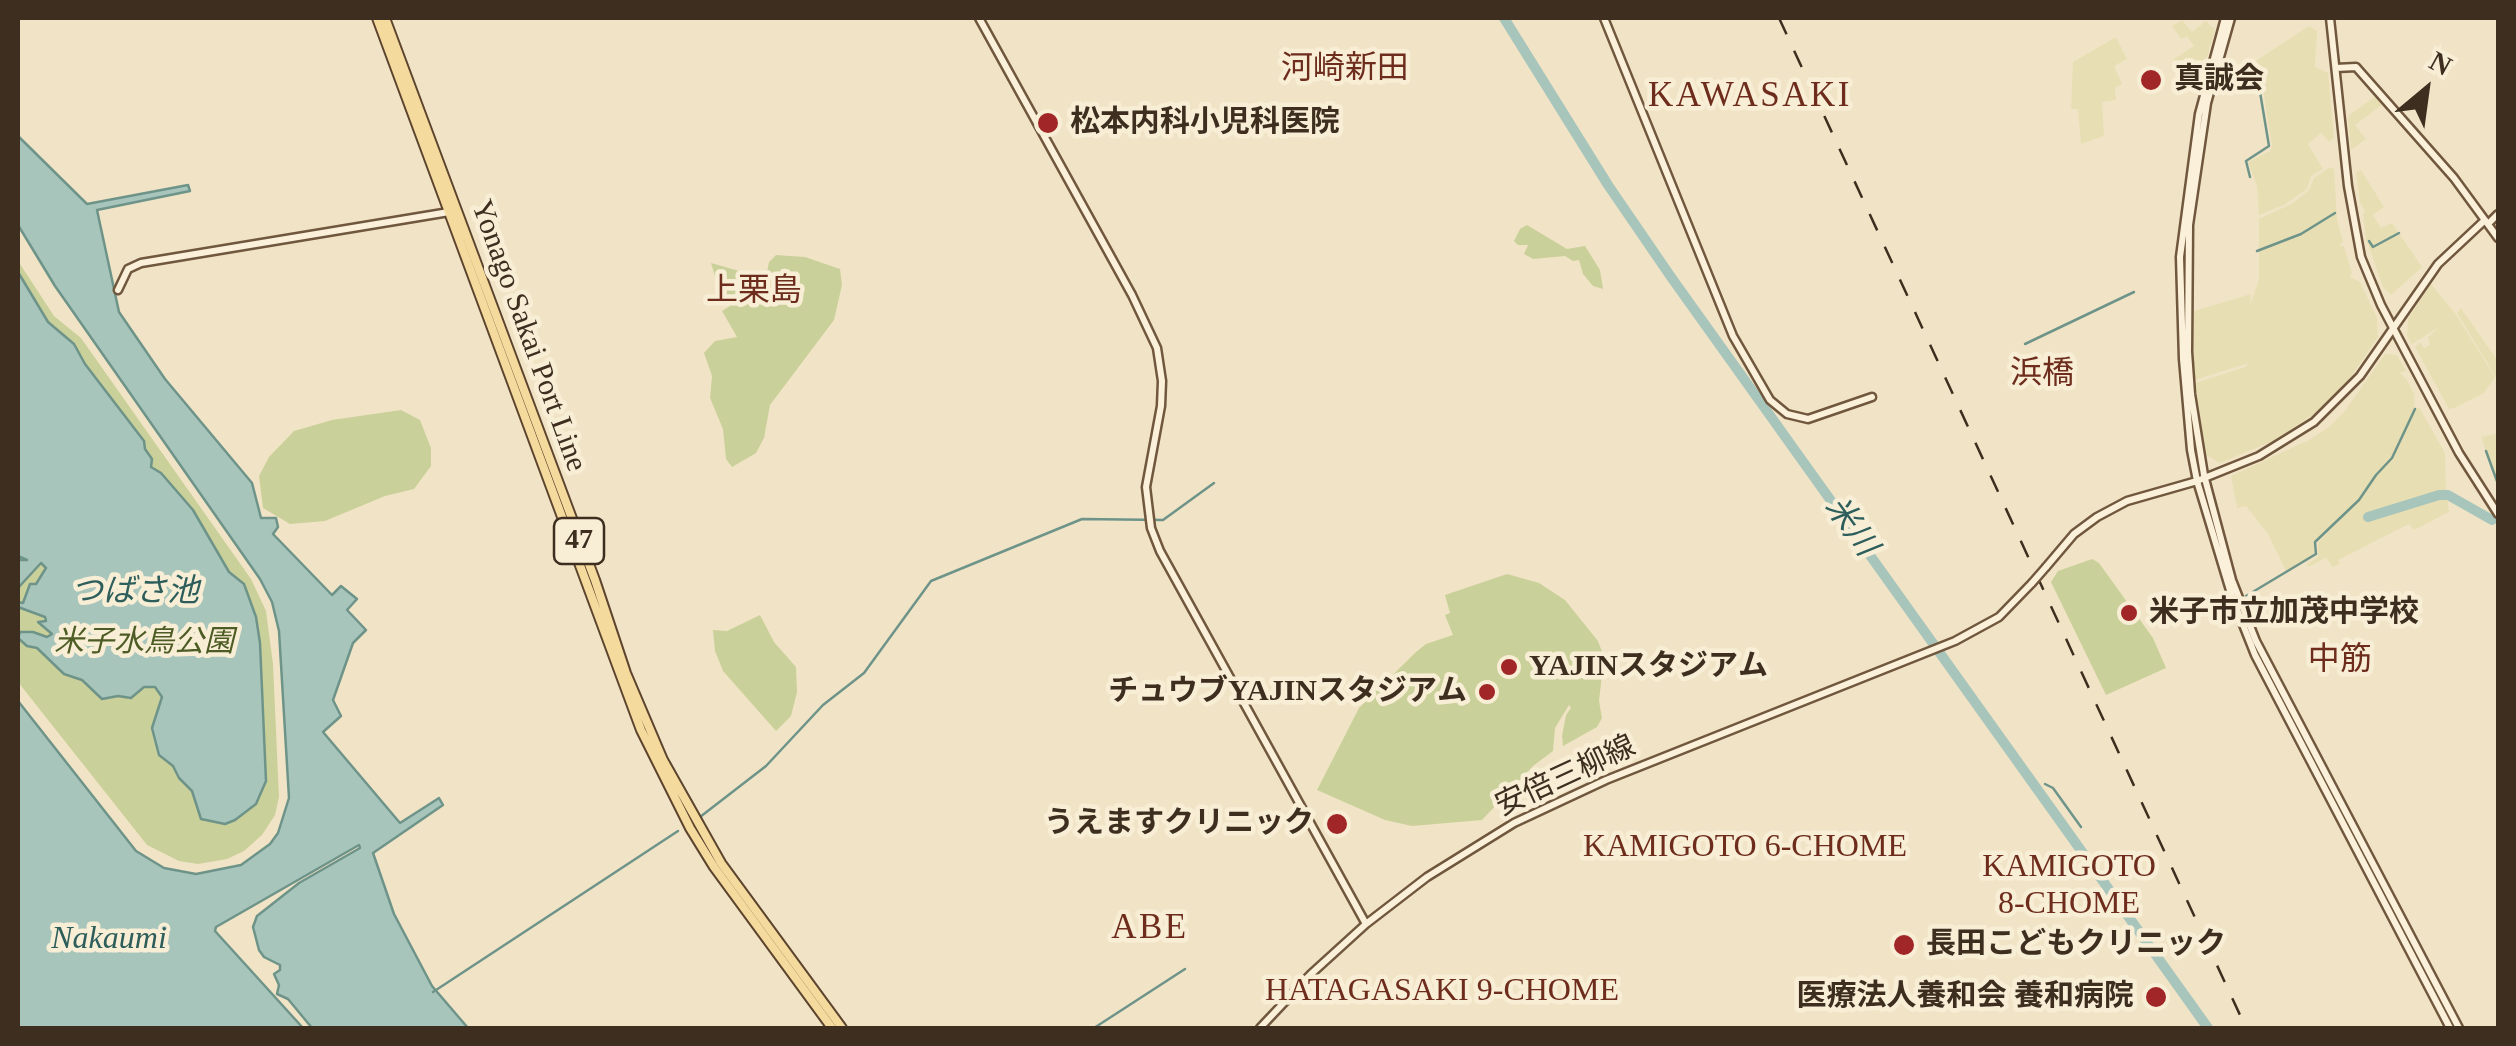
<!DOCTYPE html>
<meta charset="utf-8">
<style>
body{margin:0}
#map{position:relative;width:2516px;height:1046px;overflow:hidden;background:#f1e4c6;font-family:"Times New Roman",serif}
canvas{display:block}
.frame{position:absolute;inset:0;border:20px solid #3d2e1f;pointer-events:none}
.north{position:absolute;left:2376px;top:40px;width:100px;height:100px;-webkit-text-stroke:8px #f8eed6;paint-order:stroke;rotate:29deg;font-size:28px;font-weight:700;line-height:40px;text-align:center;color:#3d2e1f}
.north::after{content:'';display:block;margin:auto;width:35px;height:45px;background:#3d2e1f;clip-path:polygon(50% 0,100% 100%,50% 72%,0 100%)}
</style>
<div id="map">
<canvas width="2516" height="1046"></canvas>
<div class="frame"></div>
<div class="north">N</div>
</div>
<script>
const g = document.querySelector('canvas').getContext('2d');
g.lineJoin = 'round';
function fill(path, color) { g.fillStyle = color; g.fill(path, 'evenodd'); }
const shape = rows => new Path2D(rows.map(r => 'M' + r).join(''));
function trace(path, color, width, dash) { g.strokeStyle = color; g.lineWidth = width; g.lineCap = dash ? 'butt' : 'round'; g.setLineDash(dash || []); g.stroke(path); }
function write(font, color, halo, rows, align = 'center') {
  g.font = font + ' "Times New Roman","Noto Sans JP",serif'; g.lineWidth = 9; g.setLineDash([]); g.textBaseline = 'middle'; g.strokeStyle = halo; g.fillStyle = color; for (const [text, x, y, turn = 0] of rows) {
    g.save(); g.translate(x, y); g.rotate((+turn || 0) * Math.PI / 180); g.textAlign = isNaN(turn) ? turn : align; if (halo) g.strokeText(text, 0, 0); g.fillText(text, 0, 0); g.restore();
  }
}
const farmland = shape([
 [2182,20,2192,32,2206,21,2215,30,2205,63,2202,61,2180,72,2174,59,2194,46,2187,36,2181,39,2172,26],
 [2309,26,2317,31,2315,67,2328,73,2334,138,2329,142,2321,133,2308,144,2323,169,2311,176,2307,189,2284,205,2259,215,2257,186,2248,162,2270,151,2272,146,2263,90,2248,66],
 [2116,37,2127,59,2114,66,2122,84,2115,88,2116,100,2102,102,2104,136,2081,144,2078,109,2071,109,2073,62],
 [2376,96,2383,104,2355,125,2366,139,2351,150,2348,116],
 [2330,167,2334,169,2337,219,2343,242,2339,246,2344,246,2352,273,2350,277,2360,282,2377,318,2378,337,2344,387,2316,413,2273,441,2220,463,2206,455,2195,383,2245,367,2249,363,2195,380,2191,312,2251,294,2250,306,2259,279,2259,219,2293,203,2309,190,2314,178],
 [2361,170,2384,207,2373,215,2381,228,2392,223,2422,267,2391,295,2383,287,2366,239,2363,214,2365,211,2360,203,2356,172],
 [2431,284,2455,313,2495,377,2484,393,2454,408,2449,409,2415,347,2420,342,2424,348,2430,345,2428,337,2439,327,2412,344,2407,336,2408,319],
 [2461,308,2498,361,2497,379,2457,313],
 [2385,354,2397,355,2406,371,2399,373,2406,378,2414,394,2415,409,2419,407,2445,453,2446,491,2372,512,2366,517,2444,498,2447,498,2449,512,2414,530,2409,524,2338,560,2340,564,2333,567,2326,558,2308,567,2307,564,2318,557,2318,543,2343,516,2316,543,2316,555,2287,573,2268,534,2246,506,2237,508,2231,476,2309,440,2330,426,2344,412],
 [2498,433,2498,485,2481,437]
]);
const green = shape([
 [1527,225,1567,249,1585,246,1600,270,1603,289,1593,286,1583,274,1579,260,1573,261,1565,256,1533,259,1524,254,1528,245,1518,245,1514,241,1520,229],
 [776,255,805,257,840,269,842,285,834,320,770,405,764,438,756,453,732,467,726,459,723,429,710,398,712,376,704,353,715,341,737,337,722,311,730,306,718,286,711,263,743,272,742,294,763,293,769,262],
 [18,261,54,316,81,338,251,579,266,611,273,664,279,797,275,815,262,835,244,851,227,859,198,864,179,861,147,845,18,682],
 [401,410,420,420,431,448,431,466,414,489,385,496,325,521,290,524,263,508,259,476,269,457,294,431,332,420],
 [2092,559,2099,563,2153,638,2166,668,2106,695,2051,582,2058,571],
 [1507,574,1539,583,1565,600,1598,641,1604,657,1599,701,1602,718,1597,727,1563,746,1562,736,1566,715,1571,708,1569,705,1555,728,1553,751,1533,766,1482,820,1412,826,1385,820,1317,790,1359,708,1416,652,1426,644,1453,635,1445,615,1450,613,1445,595],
 [760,615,774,642,796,667,797,692,791,716,776,731,723,671,715,651,713,630,727,631]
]);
const water = shape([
 [18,136,87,204,188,185,190,191,97,210,119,312,165,379,252,483,261,518,276,518,278,527,273,534,332,595,341,586,357,599,347,610,366,630,353,643,333,700,341,716,323,732,400,823,439,798,443,805,373,853,394,914,432,986,468,1028,312,1028,288,999,277,994,279,985,274,974,280,970,280,965,264,957,259,950,253,927,257,916,299,883,360,848,359,845,216,927,215,931,303,1028,18,1028,18,701,136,851,164,868,196,874,241,865,270,844,278,833,289,798,279,631,272,602,260,579,55,286,18,225,18,136],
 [18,272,48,322,74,344,85,364,144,441,145,449,152,459,151,467,161,473,193,510,229,572,244,584,256,617,260,643,266,781,256,804,235,820,225,824,201,819,192,791,179,778,173,766,159,755,152,728,162,697,155,687,144,687,131,698,118,696,102,699,82,680,64,674,37,648,27,646,18,638,20,632,33,632,47,637,52,634,38,622,46,621,45,617,18,607,18,602,23,603,30,584,36,584,46,568,41,563,18,588,18,560,27,560,18,556,18,272]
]);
const stream = shape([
 [2245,68,2260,92,2269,146,2246,161,2250,177],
 [2369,241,2373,247,2399,233],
 [2257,251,2301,234,2335,213],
 [2025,344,2134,292],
 [2486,451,2498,484],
 [2246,596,2316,554,2315,542,2359,500,2376,475,2392,458,2415,409],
 [2045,784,2053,788,2081,827],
 [700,817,766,766,823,705,864,673,931,581,1082,519,1163,520,1214,483],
 [433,992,678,831],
 [1094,1028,1185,969]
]);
const river = shape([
 [1504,18,1608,185,1671,277,2208,1028],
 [2368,517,2439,495,2448,495,2492,520]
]);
const secondary = shape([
 [979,18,1132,295,1157,348,1162,381,1161,406,1146,487,1151,528,1160,551,1366,924],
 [1604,18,1733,336,1770,400,1787,414,1808,419,1872,397],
 [2225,18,2199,114,2180,257,2183,359,2191,450,2197,481,2232,597,2255,655,2450,1028],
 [2231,18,2207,103,2189,225,2188,352,2191,394,2204,475,2232,580,2256,641,2459,1028],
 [2330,18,2348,186,2361,257,2381,305,2459,453,2498,514],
 [2336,68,2356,67,2454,178,2498,238],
 [2488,224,2498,214],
 [118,290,128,269,141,263,449,212],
 [2046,567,2074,534,2097,517,2127,501,2197,481,2259,456,2314,422,2360,376,2438,264,2485,220],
 [1260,1028,1311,974,1366,924,1427,877,1514,823,1606,780,1955,641,1999,617,2032,583]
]);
const primary = shape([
 [377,18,641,730,690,828,714,867,832,1028],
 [385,18,595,580,626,673,663,760,721,863,842,1028]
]);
const rail = shape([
 [1779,18,2246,1028]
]);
const secondaryBridge = shape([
 [2032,583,2046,567]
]);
const markers = [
 [2151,80,12,"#a12628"],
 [1048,123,12,"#a12628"],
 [2129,613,10,"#a12628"],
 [1509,667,10,"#a12628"],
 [1487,692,10,"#a12628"],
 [1337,824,12,"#a12628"],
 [1904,945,12,"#a12628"],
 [2156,997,12,"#a12628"]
];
const shields = [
 [579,541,50]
];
const shieldNames = [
 ["47",579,541]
];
const poiNames = [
 ["真誠会",2174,80],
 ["松本内科小児科医院",1070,123],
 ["米子市立加茂中学校",2149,613],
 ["YAJINスタジアム",1529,667],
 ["チュウブYAJINスタジアム",1467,692,"right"],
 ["うえますクリニック",1314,824,"right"],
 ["長田こどもクリニック",1926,945],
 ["医療法人養和会 養和病院",2134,997,"right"]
];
const streetNames = [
 ["Yonago Sakai Port Line",528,336,70],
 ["安倍三柳線",1566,777,-25]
];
const parkNames = [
 ["米子水鳥公園",144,643]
];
const neighbourhoodNames = [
 ["河崎新田",1345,70],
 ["上栗島",754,292],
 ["浜橋",2042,375],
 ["中筋",2340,661],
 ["KAMIGOTO 6-CHOME",1745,848],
 ["KAMIGOTO",2069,868],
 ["8-CHOME",2069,905],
 ["HATAGASAKI 9-CHOME",1442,992]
];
const waterNames = [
 ["米川",1850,527,54],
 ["つばさ池",135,593],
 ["Nakaumi",109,940]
];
const quarterNames = [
 ["KAWASAKI",1750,97],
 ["ABE",1150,929]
];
fill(farmland, '#e7dfb3');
fill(green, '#cad099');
fill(water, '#a8c5bc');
trace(water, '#6e948a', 2.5);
trace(stream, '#6e948a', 2.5);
trace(river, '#a8c5bc', 10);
trace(secondary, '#70573d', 11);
trace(primary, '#5c442e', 12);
trace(secondary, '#fbf1da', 6);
trace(primary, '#f5da9d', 8);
trace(rail, '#3d2e1f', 2.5, [18, 18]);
trace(secondaryBridge, '#70573d', 11, []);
trace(secondaryBridge, '#fbf1da', 6);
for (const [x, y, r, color] of markers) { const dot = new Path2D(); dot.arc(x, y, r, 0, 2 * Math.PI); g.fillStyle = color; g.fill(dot); trace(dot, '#f8eed6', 4); }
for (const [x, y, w] of shields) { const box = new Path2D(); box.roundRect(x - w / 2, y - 23, w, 46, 8); g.fillStyle = '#f8eed6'; g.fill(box); trace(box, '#3d2e1f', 2.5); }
write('bold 28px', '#3d2e1f', null, shieldNames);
write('bold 30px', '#3d2e1f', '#f8eed6', poiNames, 'left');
write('30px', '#3d2e1f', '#f8eed6', streetNames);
write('italic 30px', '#4d5b24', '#f8eed6', parkNames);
write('32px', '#6d2c1c', '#f8eed6', neighbourhoodNames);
write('italic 32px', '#2d5e5b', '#f8eed6', waterNames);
g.letterSpacing = '2.5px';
write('35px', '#6d2c1c', '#f8eed6', quarterNames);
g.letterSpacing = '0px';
</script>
